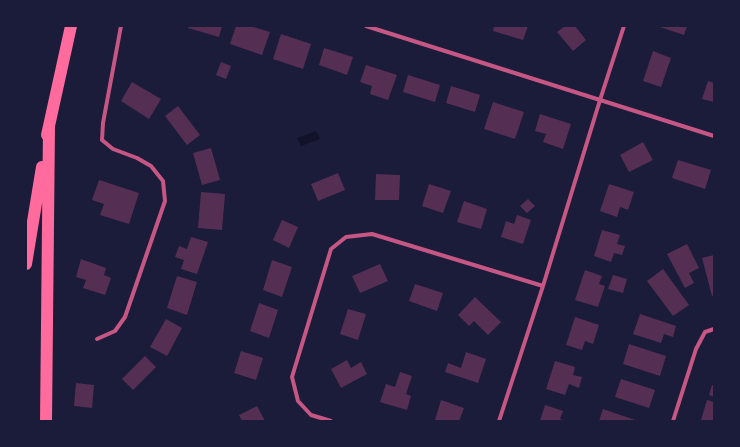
<!DOCTYPE html>
<style>
body{margin:0}
#map{position:relative;width:740px;height:447px;overflow:hidden;background:#1b1b3a;font-family:"Golos Text",sans-serif}
canvas{display:block}
.frame{position:absolute;inset:0;border:27px solid #1b1b3a;pointer-events:none}
</style>
<div id="map">
<canvas width="740" height="447"></canvas>
<div class="frame"></div>
</div>
<script>
const g = document.querySelector('canvas').getContext('2d');
g.lineJoin = 'round';
function fill(path, color) { g.fillStyle = color; g.fill(path, 'evenodd'); }
const shape = rows => new Path2D(rows.map(r => 'M' + r).join(''));
function trace(path, color, width, dash) { g.strokeStyle = color; g.lineWidth = width; g.lineCap = dash ? 'butt' : 'round'; g.setLineDash(dash || []); g.stroke(path); }
const water = shape([
 [316,131,320,139,301,146,297,138]
]);
const building = shape([
 [189,26,222,26,219,37,188,28],
 [236,26,250,26,270,32,262,55,230,44],
 [494,26,528,26,523,40,493,31],
 [565,26,575,26,586,40,573,51,557,32],
 [657,26,687,26,684,35],
 [281,34,311,44,303,69,273,59],
 [324,48,353,57,347,75,319,65],
 [653,51,671,58,661,87,643,81],
 [221,62,231,66,226,79,216,75],
 [366,65,397,75,388,100,370,94,372,86,360,82],
 [408,75,440,85,435,102,403,92],
 [708,81,714,83,714,102,702,99],
 [132,82,161,99,149,119,121,101],
 [451,86,480,95,475,112,446,103],
 [493,102,524,112,515,139,484,129],
 [178,106,200,135,187,145,165,116],
 [540,114,571,124,563,149,543,142,546,134,535,131],
 [643,142,653,160,629,172,620,155],
 [211,148,220,180,202,185,193,153],
 [678,160,711,170,705,189,672,178],
 [338,173,345,190,318,201,311,184],
 [376,174,400,175,399,200,375,200],
 [99,180,139,193,129,224,100,215,104,204,92,200],
 [429,184,451,191,443,213,422,206],
 [609,184,634,192,628,210,620,207,617,217,600,211],
 [201,192,225,194,222,230,198,228],
 [528,199,535,206,527,213,520,206],
 [464,201,487,209,481,229,457,222],
 [517,215,531,220,523,244,501,237,506,221,514,224],
 [282,220,298,227,289,248,273,240],
 [602,230,620,235,617,244,625,246,622,255,614,253,611,262,594,256],
 [191,237,208,242,197,274,181,269,184,260,175,257,179,246,187,249],
 [687,244,699,268,689,273,694,283,685,288,667,254],
 [714,255,714,295,712,296,702,258],
 [81,259,106,268,104,275,111,278,105,295,83,288,86,280,76,277],
 [272,260,292,267,282,297,263,290],
 [380,264,388,281,360,293,352,276],
 [663,269,689,305,673,316,647,281],
 [585,270,602,276,599,284,605,286,598,307,575,300],
 [613,275,627,279,623,293,608,289],
 [177,276,197,282,187,315,167,308],
 [415,284,443,293,437,311,409,301],
 [475,297,501,322,488,335,474,321,469,326,458,315],
 [259,303,278,310,269,338,250,331],
 [348,309,366,314,358,340,340,334],
 [640,314,676,326,673,337,664,334,661,343,633,334],
 [575,317,599,325,593,344,585,341,582,350,566,345],
 [166,319,182,328,167,356,150,347],
 [629,344,666,356,660,376,623,364],
 [241,351,263,358,256,380,234,373],
 [466,352,486,359,478,383,445,372,448,363,461,368],
 [145,356,156,367,133,390,122,379],
 [347,360,351,368,361,362,367,374,341,388,331,369],
 [555,361,575,367,573,375,582,377,579,388,569,384,565,395,546,389],
 [400,372,412,376,406,394,411,396,407,410,380,402,386,384,395,387],
 [621,379,655,390,649,408,615,397],
 [76,383,94,385,92,408,74,406],
 [712,385,714,385,714,397,709,395],
 [441,400,464,408,459,421,439,421,435,420],
 [707,400,714,402,714,421,704,421,701,420],
 [545,405,563,411,560,419,567,421,540,421],
 [257,406,265,421,242,421,239,415],
 [603,409,638,421,599,421]
]);
const minor = shape([
 [366,26,714,136],
 [97,339,115,331,125,317,165,201,163,181,151,166,137,158,113,149,102,140,103,123,121,26],
 [331,421,311,415,298,401,292,377,331,249,346,237,372,234,543,286],
 [499,421,543,286,600,100,624,26],
 [673,421,696,349,705,332,714,329]
]);
const motorway = shape([
 [47,135,71,26],
 [26,264,42,167],
 [46,421,49,127]
]);
fill(water, '#12122b');
fill(building, '#542f53');
trace(minor, '#c65784', 4);
trace(motorway, '#ff6b9d', 12);
</script>
